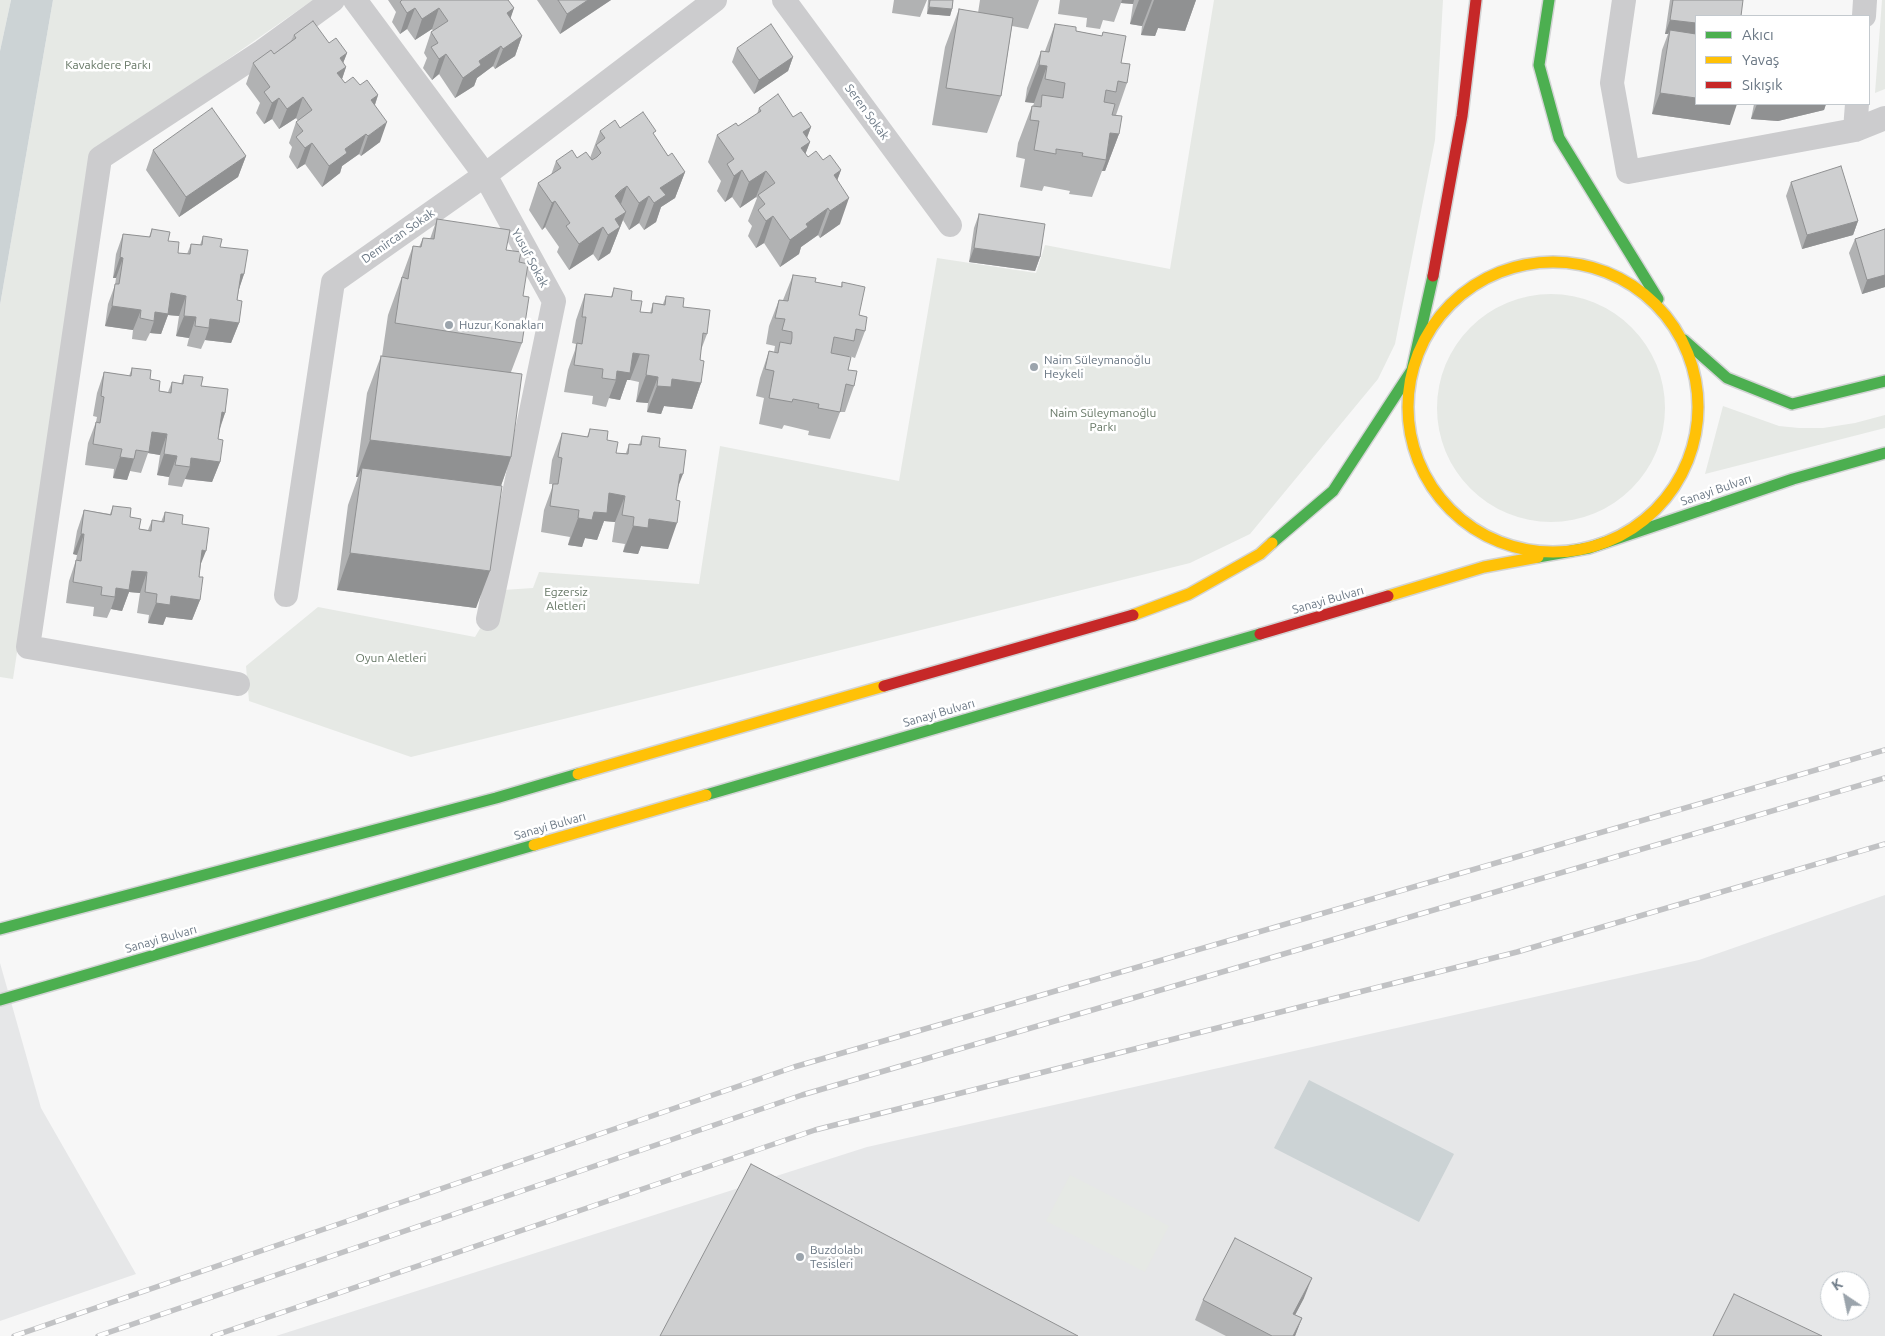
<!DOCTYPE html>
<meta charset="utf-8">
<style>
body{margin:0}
#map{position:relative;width:1885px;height:1336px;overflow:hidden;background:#f7f7f7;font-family:Ubuntu,sans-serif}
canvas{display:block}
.legend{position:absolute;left:1695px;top:15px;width:175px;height:90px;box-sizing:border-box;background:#fff;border:1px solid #c3c9ce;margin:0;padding:6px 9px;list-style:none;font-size:15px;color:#6a7784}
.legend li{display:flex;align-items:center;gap:10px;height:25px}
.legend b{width:25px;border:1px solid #c3c9ce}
.north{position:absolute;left:1820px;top:1271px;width:50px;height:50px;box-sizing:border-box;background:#fff;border:1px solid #c3c9ce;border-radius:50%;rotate:326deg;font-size:14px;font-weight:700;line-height:20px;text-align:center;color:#6a7784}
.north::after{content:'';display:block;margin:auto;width:18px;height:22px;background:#9ba4ac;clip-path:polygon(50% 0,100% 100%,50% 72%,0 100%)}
</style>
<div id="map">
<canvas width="1885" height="1336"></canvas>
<ul class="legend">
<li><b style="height:6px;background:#4caf50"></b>Akıcı</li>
<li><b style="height:6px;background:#ffc107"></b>Yavaş</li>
<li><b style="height:6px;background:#c62828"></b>Sıkışık</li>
</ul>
<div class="north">K</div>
</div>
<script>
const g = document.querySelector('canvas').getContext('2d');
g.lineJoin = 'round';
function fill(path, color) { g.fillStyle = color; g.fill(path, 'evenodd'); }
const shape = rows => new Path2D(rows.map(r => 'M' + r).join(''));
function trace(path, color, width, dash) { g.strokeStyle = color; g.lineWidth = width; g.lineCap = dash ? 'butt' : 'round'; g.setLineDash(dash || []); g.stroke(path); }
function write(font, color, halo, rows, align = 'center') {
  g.font = font + ' Ubuntu,sans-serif'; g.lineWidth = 5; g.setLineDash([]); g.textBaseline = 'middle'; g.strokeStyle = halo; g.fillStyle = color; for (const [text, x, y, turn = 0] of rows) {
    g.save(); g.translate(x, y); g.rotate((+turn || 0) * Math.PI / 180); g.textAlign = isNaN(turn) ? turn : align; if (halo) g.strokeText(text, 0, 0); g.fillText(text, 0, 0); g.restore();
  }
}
const built = shape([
 [1885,895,1885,1336,276,1336,867,1147,1699,960],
 [1830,1281,1860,1281,1860,1311,1830,1311],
 [0,963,41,1108,136,1274,0,1321]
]);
const green = shape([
 [0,0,11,0,0,51],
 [53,0,313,0,92,154,13,679,0,677,0,305],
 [1214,0,1443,0,1435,140,1395,344,1378,379,1250,534,1190,563,411,757,249,701,246,666,318,607,475,637,503,590,533,588,539,572,699,584,720,446,899,481,937,258,1036,273,1045,245,1170,269],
 [1882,0,1885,0,1885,89,1875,93],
 '1437 408a114 114 0 1 1 228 0a114 114 0 1 1-228 0Z',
 [1723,406,1779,426,1799,428,1823,428,1855,423,1885,415,1885,428,1705,474],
 [1070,1175,1169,1226,1145,1272,1046,1221]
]);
const water = shape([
 [11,0,53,0,0,305,0,51],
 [1309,1080,1454,1154,1419,1222,1274,1148]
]);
const street = shape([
 [355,0,485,175,554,301,488,619],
 [784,0,950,225],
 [1624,0,1612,83,1628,172,1855,130,1885,118],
 [1864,16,1865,0],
 [1855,130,1857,104],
 [286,595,333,282,485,175,715,0],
 [238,684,28,647,100,158,263,51,333,0]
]);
const fast = shape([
 [1549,0,1539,65,1559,138,1658,299],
 [1684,340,1727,378,1792,404,1885,381],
 [1272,543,1333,491,1412,370,1433,276],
 [1538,557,1589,548,1793,479,1885,453],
 [706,795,1260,634],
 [0,929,496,798,578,774],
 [0,1000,534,845]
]);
const slow = shape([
 '1408 407a145 145 0 1 1 290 0a145 145 0 1 1-290 0Z',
 [1388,596,1484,567,1538,557],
 [1133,615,1189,594,1260,554,1272,543],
 [578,774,884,686],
 [534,845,706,795]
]);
const jam = shape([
 [1433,276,1462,116,1476,0],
 [1260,634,1388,596],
 [884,686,1133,615]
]);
const rail = shape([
 [14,1336,794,1067,1885,750],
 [98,1336,802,1095,1885,778],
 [213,1336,815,1130,1517,952,1885,844]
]);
const wall = shape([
 [388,0,508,0,514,8,510,18,522,36,515,56,495,69,493,66,477,78,474,86,455,98,439,74,432,80,423,68,427,58,424,53,431,32,433,31,432,29,415,40,407,29,400,34,392,22,396,12],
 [537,0,611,0,560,34],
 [894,0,927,0,920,17,892,13],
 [928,0,953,0,952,9,950,16,927,14],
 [980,0,1039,0,1028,29,1012,26,1001,96,987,133,932,125,945,47,959,9,978,13],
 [1060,0,1196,0,1185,31,1158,28,1155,36,1141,35,1142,26,1130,24,1133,4,1121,3,1114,22,1103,20,1100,29,1086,27,1087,18,1058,14],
 [1670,0,1743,0,1696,16,1730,125,1652,114,1662,50,1668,34,1665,34],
 [1055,24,1076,31,1102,36,1103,32,1121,63,1127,83,1116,115,1119,134,1105,171,1102,171,1092,197,1069,194,1070,191,1044,186,1042,191,1020,187,1025,159,1016,157,1018,143,1032,106,1033,106,1034,103,1025,102,1027,88,1041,51,1045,51],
 [294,35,329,43,347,53,343,63,346,67,342,79,345,83,360,85,378,95,375,105,380,142,361,156,359,154,342,166,340,173,322,187,305,164,297,169,289,157,292,147,289,143,296,122,298,121,296,118,279,129,272,119,264,124,256,113,260,103,246,84,253,63,274,54,291,41],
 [737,48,793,57,788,71,754,94,732,62],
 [1754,104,1826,104,1824,110,1778,121,1751,119],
 [759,108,793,117,811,127,807,138,810,142,805,154,808,157,823,160,841,170,837,180,840,224,820,238,818,235,801,247,799,254,780,267,764,243,756,248,748,236,752,226,748,221,757,198,756,197,740,208,732,197,725,202,717,191,721,181,708,162,717,135,738,126,757,114],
 [620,128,654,135,668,156,685,172,675,198,661,207,656,222,644,230,639,223,629,230,623,220,610,253,598,261,593,254,569,270,557,252,559,247,545,227,542,230,529,210,538,183,551,175,556,161,577,158,590,158,600,131],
 [153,150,246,156,238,177,179,217,146,170],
 [1791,182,1858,221,1853,235,1802,249,1786,196],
 [979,214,1040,257,1035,271,969,262,974,228],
 [437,219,506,250,519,262,523,296,522,343,511,372,511,457,501,486,476,608,337,590,348,505,358,477,356,477,367,393,381,356,382,356,388,315,413,246,419,247,423,238,430,239],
 [152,229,168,241,178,253,187,254,191,244,200,245,203,236,220,247,244,274,239,289,237,300,239,323,231,343,205,340,201,349,187,346,189,338,176,336,179,316,168,315,161,334,150,333,146,341,132,339,133,330,105,326,108,304,115,285,116,278,113,278,116,254,123,234,149,237],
 [1885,229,1885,287,1862,294,1849,253,1855,239],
 [793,275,815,282,841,287,842,282,859,315,865,331,855,358,849,356,848,370,854,386,845,412,840,412,830,439,808,435,809,431,784,425,782,429,759,424,764,398,756,396,760,378,769,351,774,352,775,346,766,344,769,326,779,300,783,300],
 [614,288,631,300,640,312,646,313,650,313,653,303,663,304,666,296,683,307,707,334,701,350,700,360,701,383,692,409,664,406,661,414,647,412,648,403,636,402,639,382,630,380,627,380,620,400,609,398,606,407,592,404,593,396,564,392,568,370,575,350,576,344,572,343,576,320,585,294,611,297],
 [132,368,150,379,159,391,168,392,172,382,181,384,184,375,201,386,225,413,220,429,218,439,220,462,212,482,185,479,182,487,168,485,169,477,157,475,160,455,148,453,141,473,130,471,127,480,113,478,114,469,85,465,88,443,96,422,97,417,93,416,97,393,104,372,129,376],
 [590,429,607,440,616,453,626,453,629,444,639,445,642,436,659,447,677,490,668,549,641,546,638,554,623,552,625,544,612,542,615,522,604,521,597,540,585,538,582,547,568,545,570,537,541,532,544,510,552,488,552,484,549,484,552,460,562,433,587,437],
 [113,506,130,517,139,529,148,530,152,520,161,522,165,512,182,524,201,564,199,577,200,600,192,620,166,617,163,625,148,623,149,615,137,613,140,593,129,592,122,611,111,609,107,618,93,616,94,607,66,603,69,581,76,560,77,555,73,554,77,531,84,510,110,514],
 [1304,1298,1295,1315,1302,1318,1295,1336,1226,1336,1195,1320,1203,1300]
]);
const shadedWall = shape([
 [588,0,611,0,560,34,567,14],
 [1122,0,1134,0,1133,4,1121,3],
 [1139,0,1152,0,1142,26,1130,24],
 [1154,0,1196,0,1185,31,1158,28,1155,36,1141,35],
 [929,7,952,9,950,16,927,14],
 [415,8,407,29,400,34,407,13],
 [439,8,432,29,415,40,422,19],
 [514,8,507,29,507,13],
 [1670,20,1696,23,1696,38,1670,30,1668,34,1665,34],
 [522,36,515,56,495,69,503,49],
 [501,46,493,66,477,78,474,86,455,98,463,78,479,61],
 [347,53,340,71,346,67,339,88,330,94,340,58],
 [446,54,439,74,432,80,439,59],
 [793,57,788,71,754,94,759,80],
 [1039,65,1047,66,1034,103,1025,102],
 [1660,93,1696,98,1696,104,1737,104,1730,125,1652,114],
 [378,95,371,116,371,100],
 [303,97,296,118,279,129,287,109],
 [279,98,272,119,264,124,272,103],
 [1757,104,1826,104,1824,110,1778,121,1751,119],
 [387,122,380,142,361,156,368,136],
 [811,127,804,145,810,142,800,168,798,156,803,132],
 [1110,133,1119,134,1105,171,1102,171,1106,160],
 [366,134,359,154,342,166,340,173,322,187,329,166,345,149],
 [312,143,305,164,297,169,305,148],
 [246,156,238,177,179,217,186,197],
 [742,170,732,197,725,202,734,176],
 [841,170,831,197,834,175],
 [766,171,756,197,740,208,749,182],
 [685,172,675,198,661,207,656,222,644,230,654,203,660,188],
 [627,186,618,213,615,196],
 [649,196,639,223,629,230,639,203],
 [849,198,840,224,820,238,830,211],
 [555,201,545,227,542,230,552,203],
 [828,208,818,235,801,247,799,254,780,267,790,240,806,224],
 [626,212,610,253,598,261,608,235,615,219],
 [773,216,764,243,756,248,766,221],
 [1858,221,1853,235,1802,249,1807,235],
 [603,227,593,254,569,270,579,244],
 [974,248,1040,257,1035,271,969,262],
 [120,257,123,258,116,278,113,278],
 [241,274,244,274,237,295],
 [1885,275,1885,287,1862,294,1867,280],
 [171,293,186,296,179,316,168,315,161,334,150,333,154,321,155,312],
 [112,306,141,310,133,330,105,326],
 [184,316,196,317,189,338,176,336],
 [210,319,239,323,231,343,205,340,209,328],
 [633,353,640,354,630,380,627,380,620,400,609,398,616,380,617,371],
 [646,375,658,377,648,403,636,402],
 [672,379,701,383,692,409,664,406,661,414,647,412,657,386],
 [222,412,225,413,218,433],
 [152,432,167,434,160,455,148,453],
 [370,440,511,457,498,494,362,468,358,477,356,477],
 [164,454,177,456,169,477,157,475],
 [120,457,134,459,127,480,113,478],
 [191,458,220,462,212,482,185,479,190,467],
 [680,474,683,474,673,500],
 [609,493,625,496,615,522,604,521,597,540,585,538,582,547,568,545,578,518,594,512],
 [649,519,677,523,668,549,641,546,638,554,623,552,633,526],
 [81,534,84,534,77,555,73,554],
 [202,550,206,551,198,571],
 [350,553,490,571,476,608,337,590],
 [132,571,147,572,140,593,129,592,122,611,111,609,115,597,116,588],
 [171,596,200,600,192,620,166,617,163,625,148,623,156,603],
 [1312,1278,1304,1298,1285,1334,1293,1314],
 [1302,1318,1295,1336,1293,1336]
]);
const building = shape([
 [402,0,508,0,514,8,507,13,522,36,503,49,501,46,479,61,481,65,463,78,446,54,439,59,431,47,438,43,431,32,448,21,439,8,422,19,415,8,407,13,400,2,402,0],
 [558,0,588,0,567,14,558,0],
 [930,0,953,0,952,9,929,7,930,0],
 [1673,0,1743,0,1741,16,1696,16,1696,23,1670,20,1673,0],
 [959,9,1013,18,1001,96,946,88,959,9],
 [313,21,329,43,336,38,347,53,340,58,346,67,337,73,345,83,353,77,360,85,367,80,378,95,371,100,387,122,368,136,366,134,345,149,347,153,329,166,312,143,305,148,296,137,303,131,296,122,312,110,303,97,287,109,279,98,272,103,264,92,270,87,253,63,271,50,274,54,296,38,294,35,313,21],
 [771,24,793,57,759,80,737,48,771,24],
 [1055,24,1076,27,1076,31,1102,36,1103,32,1126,36,1121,63,1130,64,1127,83,1118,81,1116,92,1106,90,1104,102,1115,104,1112,115,1122,116,1119,134,1110,133,1106,160,1082,156,1083,153,1056,149,1056,154,1034,150,1039,121,1030,120,1032,106,1041,107,1042,95,1063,98,1065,83,1045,79,1047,66,1039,65,1041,51,1049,52,1055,24],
 [1670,30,1696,34,1696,98,1660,93,1670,30],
 [778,94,793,117,801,112,811,127,803,132,810,142,801,148,808,157,816,151,823,160,830,155,841,170,834,175,849,198,830,211,828,208,806,224,808,227,790,240,773,216,766,221,758,210,765,204,758,195,775,183,770,176,766,171,749,182,742,170,734,176,727,164,734,159,717,135,736,123,738,126,761,111,759,108,778,94],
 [212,108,246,156,186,197,153,150,212,108],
 [643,112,656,131,653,133,668,156,672,153,685,172,660,188,666,195,654,203,649,196,639,203,627,186,620,191,615,196,626,212,615,219,620,227,608,235,603,227,579,244,566,226,570,223,555,201,552,203,538,183,561,168,556,161,572,150,577,158,586,152,592,160,597,157,601,153,596,145,605,138,600,131,615,120,620,128,643,112],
 [1841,166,1858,221,1807,235,1791,182,1841,166],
 [979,214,1045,224,1040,257,974,248,979,214],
 [437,219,510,230,506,250,521,252,519,262,528,264,523,296,529,297,522,343,395,323,402,277,408,279,413,246,421,247,423,238,434,239,437,219],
 [152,229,170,232,168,241,179,242,178,253,190,254,191,244,202,245,203,236,222,239,220,247,248,250,244,274,241,274,237,300,242,301,239,323,210,319,209,328,195,326,196,317,184,316,186,296,171,293,168,314,155,312,154,321,140,318,141,310,112,306,115,284,119,284,123,258,120,257,123,234,150,237,152,229],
 [1885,229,1885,275,1867,280,1855,239,1885,229],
 [793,275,816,278,815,282,842,287,842,282,865,287,859,315,867,317,865,331,856,329,854,341,834,337,831,353,851,357,848,370,857,371,854,386,846,384,840,412,818,408,819,404,793,399,792,402,769,398,774,371,765,369,769,351,778,353,780,342,791,344,792,338,792,332,782,330,785,319,775,318,779,300,788,301,793,275],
 [614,288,632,291,631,300,642,301,640,312,652,313,653,303,665,305,666,296,684,298,683,307,710,310,707,334,703,333,700,360,704,361,701,383,672,379,671,387,657,386,658,377,646,375,649,355,640,354,633,353,630,373,617,371,616,380,602,378,603,369,574,365,577,343,582,344,586,317,582,317,585,294,612,297,614,288],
 [381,356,522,374,511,457,370,440,381,356],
 [132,368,151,370,150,379,160,381,159,391,171,393,172,382,183,384,184,375,203,377,201,386,228,389,225,413,222,412,218,439,223,440,220,462,191,458,190,467,175,465,177,456,164,454,167,434,152,432,149,452,136,450,134,459,120,457,122,449,93,444,96,422,100,423,104,397,101,396,104,372,131,376,132,368],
 [590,429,608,431,607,440,618,442,616,453,628,454,629,444,641,445,642,436,660,438,659,447,686,450,683,474,680,474,676,500,680,501,677,523,649,519,648,528,633,526,634,517,622,515,625,496,609,493,607,513,594,512,592,520,578,518,579,510,550,506,553,484,558,484,562,458,558,457,562,433,588,437,590,429],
 [362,468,502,486,490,571,350,553,362,468],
 [113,506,131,508,130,517,141,519,139,529,151,531,152,520,164,522,165,512,183,515,182,524,209,528,206,551,202,550,199,577,203,577,200,600,171,596,170,605,156,603,157,594,145,592,147,572,132,571,129,590,116,588,115,597,101,595,102,587,73,582,76,560,81,561,84,534,81,534,84,510,111,515,113,506],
 [751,1164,1078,1336,660,1336,751,1164],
 [1235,1238,1312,1278,1293,1314,1302,1318,1293,1336,1272,1336,1203,1300,1235,1238],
 [1734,1294,1822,1336,1713,1336,1734,1294]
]);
const markers = [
 [449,325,5,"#9ba4ac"],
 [1034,367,5,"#9ba4ac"],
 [800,1257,5,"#9ba4ac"]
];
const parkNames = [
 ["Kavakdere Parkı",108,65],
 ["Naim Süleymanoğlu",1103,413],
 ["Parkı",1103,427],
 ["Egzersiz",566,592],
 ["Aletleri",566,606],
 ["Oyun Aletleri",391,658]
];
const streetNames = [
 ["Seren Sokak",867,112,54],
 ["Demircan Sokak",398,236,-35],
 ["Yusuf Sokak",530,258,62],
 ["Sanayi Bulvarı",1716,490,-19],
 ["Sanayi Bulvarı",1328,600,-16],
 ["Sanayi Bulvarı",939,713,-16],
 ["Sanayi Bulvarı",550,826,-16],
 ["Sanayi Bulvarı",161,939,-16]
];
const poiNames = [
 ["Huzur Konakları",459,325],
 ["Naim Süleymanoğlu",1044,360],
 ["Heykeli",1044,374],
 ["Buzdolabı",810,1250],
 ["Tesisleri",810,1264]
];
fill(built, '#e6e7e8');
fill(green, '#e6e9e5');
fill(water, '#ccd3d5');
trace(fast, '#d3d4d5', 14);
trace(slow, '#d3d4d5', 14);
trace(jam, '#d3d4d5', 14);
trace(street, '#ccccce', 24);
trace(fast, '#4caf50', 11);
trace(slow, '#ffc107', 11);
trace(jam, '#c62828', 11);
trace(rail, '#c1c2c4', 5.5);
trace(rail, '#fff', 4, [11]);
fill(wall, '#b1b2b3');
fill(shadedWall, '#909192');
fill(building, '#cecfd0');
trace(building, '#909192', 1);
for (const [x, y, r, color] of markers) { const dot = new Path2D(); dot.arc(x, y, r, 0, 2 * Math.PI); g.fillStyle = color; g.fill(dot); trace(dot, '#fff', 2); }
write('12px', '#667765', '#fff', parkNames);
write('12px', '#6a7784', '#fff', streetNames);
write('12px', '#6a7784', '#fff', poiNames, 'left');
</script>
